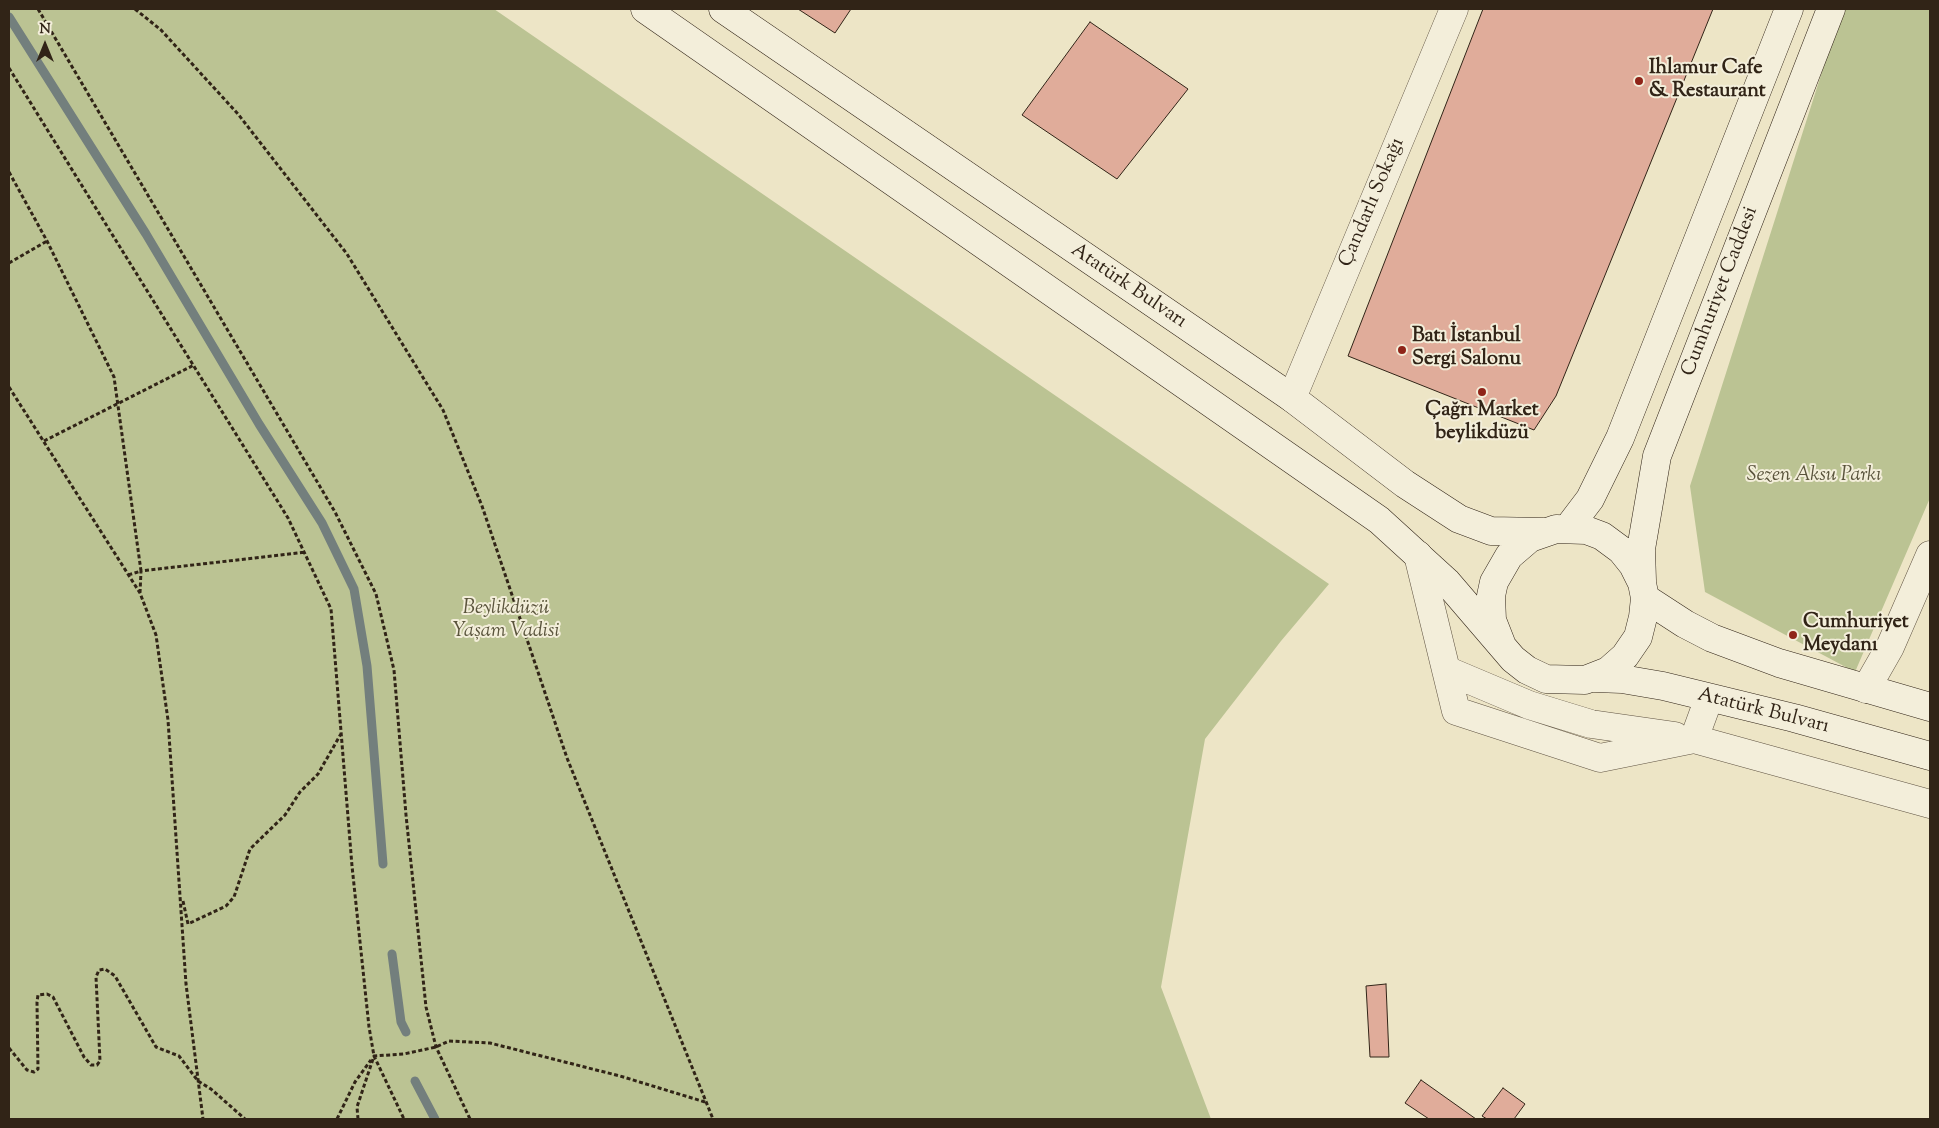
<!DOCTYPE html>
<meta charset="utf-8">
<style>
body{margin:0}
#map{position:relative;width:1939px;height:1128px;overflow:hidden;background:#ede5c6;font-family:"Sorts Mill Goudy",serif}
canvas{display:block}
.frame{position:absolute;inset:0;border:10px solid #312417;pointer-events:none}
.north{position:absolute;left:20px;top:20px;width:50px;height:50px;-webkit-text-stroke:4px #f3eeda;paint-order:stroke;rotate:0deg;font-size:14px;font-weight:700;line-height:20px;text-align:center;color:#312417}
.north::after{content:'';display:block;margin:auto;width:18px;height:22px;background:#312417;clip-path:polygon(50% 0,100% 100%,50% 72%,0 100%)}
</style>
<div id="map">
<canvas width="1939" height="1128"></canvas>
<div class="frame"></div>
<div class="north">N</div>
</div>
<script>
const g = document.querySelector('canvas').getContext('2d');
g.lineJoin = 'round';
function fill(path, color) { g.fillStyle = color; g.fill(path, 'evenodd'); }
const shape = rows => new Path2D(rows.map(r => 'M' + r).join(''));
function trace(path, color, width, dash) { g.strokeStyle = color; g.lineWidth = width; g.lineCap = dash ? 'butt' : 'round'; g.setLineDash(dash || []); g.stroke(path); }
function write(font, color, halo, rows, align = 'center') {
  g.font = font + ' "Sorts Mill Goudy",serif'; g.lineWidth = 4; g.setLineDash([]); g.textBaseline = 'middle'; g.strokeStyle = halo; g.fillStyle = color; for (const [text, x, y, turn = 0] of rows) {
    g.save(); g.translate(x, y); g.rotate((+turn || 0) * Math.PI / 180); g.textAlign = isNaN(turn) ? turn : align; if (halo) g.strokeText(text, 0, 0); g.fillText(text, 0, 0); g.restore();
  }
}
const green = shape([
 [9,9,494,9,1329,584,1281,641,1205,739,1161,987,1211,1119,9,1119],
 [1842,9,1930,9,1930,498,1855,672,1705,592,1690,486]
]);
const stream = shape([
 [9,17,146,234,259,424,322,523,354,589,367,666,383,864],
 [392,954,401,1022,406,1032],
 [415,1081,435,1119]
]);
const building = shape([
 [798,9,851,9,835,33,798,9],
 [1483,9,1713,9,1556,396,1534,430,1348,356,1483,9],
 [1090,22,1188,89,1117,179,1022,115,1090,22],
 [1386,984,1389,1057,1370,1057,1366,986,1386,984],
 [1421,1080,1476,1119,1429,1119,1405,1103,1421,1080],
 [1503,1088,1525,1104,1514,1119,1487,1119,1482,1116,1503,1088]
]);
const path = shape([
 [38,9,335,512,376,594,394,670,406,815,426,1007,436,1047,470,1119],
 [135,9,161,30,238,114,347,254,443,410,482,506,567,758,713,1119],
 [9,68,288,518,331,609,352,866,369,1027,374,1056,404,1119],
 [9,172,47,241,114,377,141,571,128,575],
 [9,263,47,241],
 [9,387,140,593,156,635,168,720,186,984,203,1119],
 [44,441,194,365],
 [140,593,141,571,306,552],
 [183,901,188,924,226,906,234,897,250,849,285,815,300,792,318,774,342,732],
 [9,1048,27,1070,34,1072,38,1069,37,1002,38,995,47,994,53,997,84,1057,91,1065,97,1065,100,1061,96,977,99,970,105,969,115,976,156,1047,179,1056,198,1081,211,1089,245,1119],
 [337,1119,355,1082,371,1060],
 [358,1119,357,1107,374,1056,404,1054,436,1047,449,1041,490,1043,620,1076,705,1102]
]);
const street = shape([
 [1292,398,1454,9],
 [1418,555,1456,711,1600,758,1694,739],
 [1446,670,1529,705,1591,724,1675,736],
 [1866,689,1890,647,1930,555],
 [1709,698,1694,739,1930,804]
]);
const secondary = shape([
 [645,9,1379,520,1447,582,1513,659,1527,670,1546,679,1585,680,1608,671,1625,656,1638,637,1643,617,1645,598,1642,583,1633,565,1621,550,1602,536,1586,530,1556,529,1530,538,1509,556,1494,582,1491,596,1492,620,1501,643],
 [723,9,1292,398,1405,484,1459,519,1491,531,1543,532],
 [1568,528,1590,499,1620,438,1789,9],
 [1642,581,1641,549,1657,456,1831,9],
 [1645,598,1685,624,1712,638,1779,663,1930,707],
 [1595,678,1622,679,1663,686,1794,718,1930,756]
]);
const markers = [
 [1639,81,5,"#8f2418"],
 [1402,350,5,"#8f2418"],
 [1482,392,5,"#8f2418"],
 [1793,635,5,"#8f2418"]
];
const poiNames = [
 ["Ihlamur Cafe",1649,70],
 ["& Restaurant",1649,93],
 ["Batı İstanbul",1412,338],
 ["Sergi Salonu",1412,361],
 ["Çağrı Market",1482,412,"center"],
 ["beylikdüzü",1482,435,"center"],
 ["Cumhuriyet",1803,624],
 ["Meydanı",1803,647]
];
const streetNames = [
 ["Çandarlı Sokağı",1373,203,-67],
 ["Atatürk Bulvarı",1128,287,34],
 ["Cumhuriyet Caddesi",1721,292,-69],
 ["Atatürk Bulvarı",1763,712,14]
];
const parkNames = [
 ["Sezen Aksu Parkı",1814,477],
 ["Beylikdüzü",506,610],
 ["Yaşam Vadisi",506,633]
];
fill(green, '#bbc393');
trace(stream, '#737f7d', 9);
fill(building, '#e0ac9a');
trace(building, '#312417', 1);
trace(street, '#605443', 29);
trace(secondary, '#312417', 29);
trace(path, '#312417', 3, [4, 2.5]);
trace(street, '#f3eeda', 28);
trace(secondary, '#f3eeda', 28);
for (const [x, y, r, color] of markers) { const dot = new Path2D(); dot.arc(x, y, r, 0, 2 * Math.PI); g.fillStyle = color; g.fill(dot); trace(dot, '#f3eeda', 2); }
write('bold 20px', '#312417', '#f3eeda', poiNames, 'left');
write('20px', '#312417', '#f3eeda', streetNames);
write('italic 20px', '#5a543c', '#f3eeda', parkNames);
</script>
